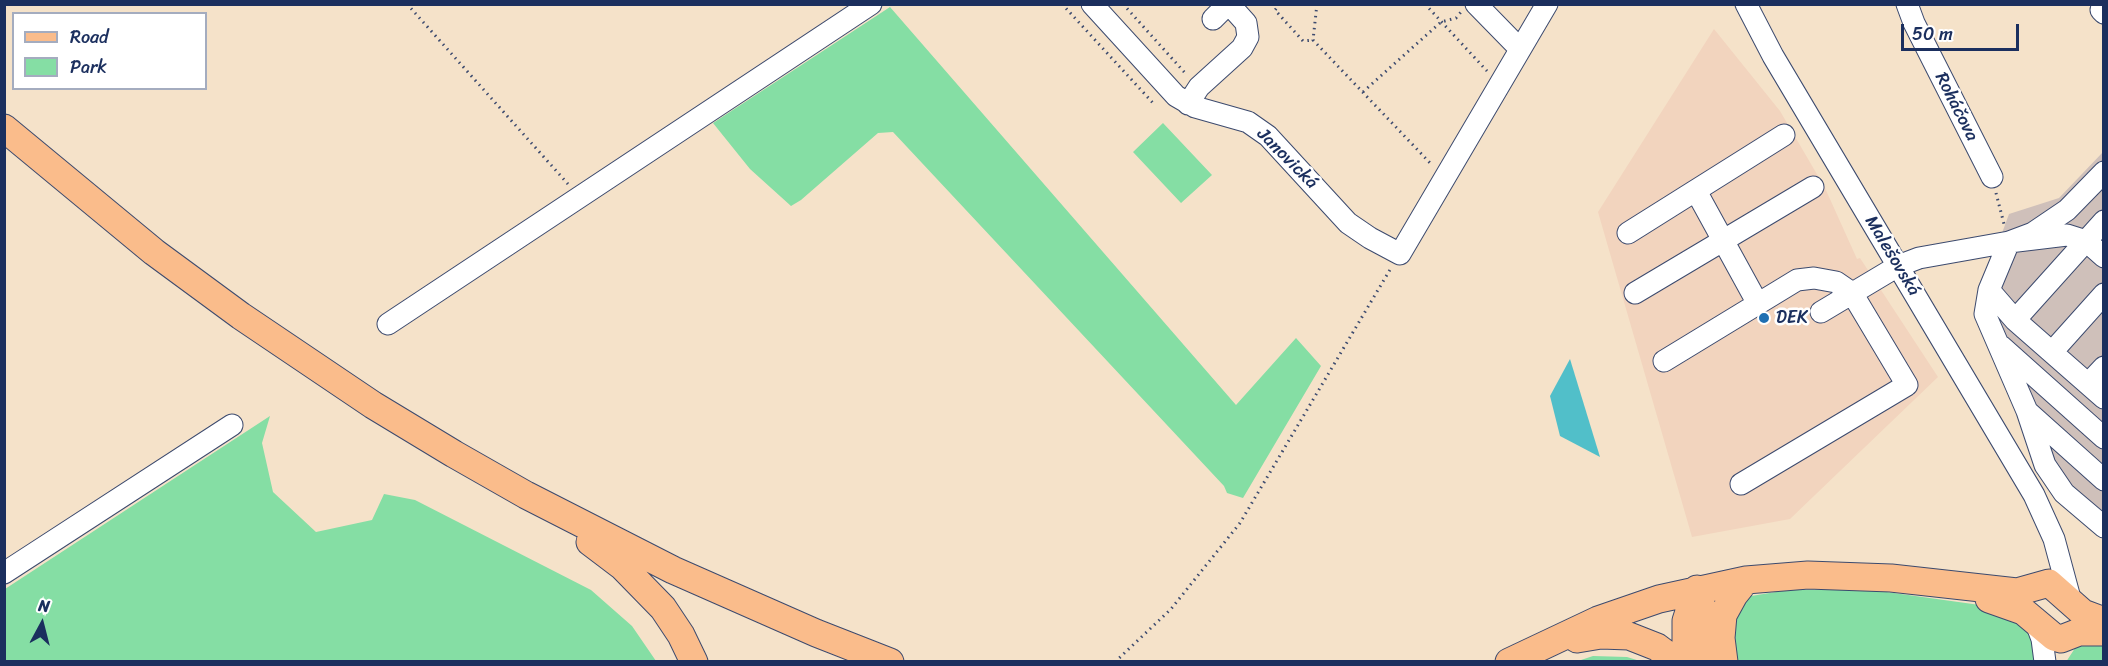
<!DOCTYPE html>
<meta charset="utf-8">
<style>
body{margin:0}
#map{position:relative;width:2108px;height:666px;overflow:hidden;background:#f5e2c9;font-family:Sriracha,sans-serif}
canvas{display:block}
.frame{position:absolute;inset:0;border:6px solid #1b2f5e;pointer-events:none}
.legend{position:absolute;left:12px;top:12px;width:195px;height:78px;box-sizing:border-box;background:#fff;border:2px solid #a4acbf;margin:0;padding:8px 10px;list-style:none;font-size:18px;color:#1b2f5e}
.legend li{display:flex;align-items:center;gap:12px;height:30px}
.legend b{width:30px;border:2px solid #a4acbf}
.north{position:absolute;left:12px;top:594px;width:60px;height:60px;-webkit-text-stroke:4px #fff;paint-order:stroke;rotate:7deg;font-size:16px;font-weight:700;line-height:24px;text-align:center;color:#1b2f5e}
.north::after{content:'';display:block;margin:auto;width:21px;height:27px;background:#1b2f5e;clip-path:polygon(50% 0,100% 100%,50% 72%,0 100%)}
.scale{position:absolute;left:1901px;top:24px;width:118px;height:27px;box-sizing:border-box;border:3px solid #1b2f5e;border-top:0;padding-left:8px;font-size:18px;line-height:21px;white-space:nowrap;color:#1b2f5e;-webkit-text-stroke:4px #fff;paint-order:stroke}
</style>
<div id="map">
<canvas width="2108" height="666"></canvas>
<div class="frame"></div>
<ul class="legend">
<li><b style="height:8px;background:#fabc8b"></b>Road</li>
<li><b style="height:16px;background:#85dea4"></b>Park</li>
</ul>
<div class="north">N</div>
<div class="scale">50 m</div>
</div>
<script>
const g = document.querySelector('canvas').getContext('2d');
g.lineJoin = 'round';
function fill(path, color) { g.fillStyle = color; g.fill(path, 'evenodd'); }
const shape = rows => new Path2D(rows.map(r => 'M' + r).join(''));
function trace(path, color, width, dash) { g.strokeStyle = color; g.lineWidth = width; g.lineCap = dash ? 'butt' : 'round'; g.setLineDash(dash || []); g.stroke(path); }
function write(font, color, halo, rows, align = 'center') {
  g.font = font + ' Sriracha,sans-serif'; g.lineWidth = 5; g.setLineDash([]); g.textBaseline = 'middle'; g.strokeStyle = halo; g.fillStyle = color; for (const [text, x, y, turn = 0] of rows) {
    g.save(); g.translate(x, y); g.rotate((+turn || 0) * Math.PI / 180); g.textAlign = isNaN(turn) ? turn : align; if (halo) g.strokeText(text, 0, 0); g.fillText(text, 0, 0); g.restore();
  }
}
const built = shape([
 [1714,29,1780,111,1825,188,1857,259,1860,258,1938,377,1790,519,1692,537,1598,212]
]);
const industrial = shape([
 [2103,152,2103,530,2027,425,1976,304,2009,214,2059,198]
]);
const green = shape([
 [890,7,1236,405,1296,338,1321,366,1243,498,1227,493,1224,486,893,132,878,133,801,200,791,206,750,169,713,123],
 [1163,123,1212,175,1181,203,1133,152],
 [270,416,262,443,273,492,316,532,372,520,384,494,415,500,591,590,632,626,656,661,5,661,5,589],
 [1865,589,1987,606,2029,625,2038,661,1733,661,1730,622,1745,597,1788,590],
 [2103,639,2103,661,2066,662,2077,645],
 [1593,656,1627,657,1640,661,1578,661]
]);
const water = shape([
 [1570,359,1600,457,1560,436,1550,396]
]);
const path = shape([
 [407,4,568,184],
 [1062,4,1153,103],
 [1123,4,1186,74],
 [1280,4,1275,10,1303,41,1313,40],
 [1317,4,1313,40,1432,165],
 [1425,4,1487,71],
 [1363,92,1441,22,1456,18,1461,12],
 [1996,193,2004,224],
 [1115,662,1171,609,1240,523,1391,268]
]);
const minor = shape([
 [1092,4,1176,96,1195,107,1248,122,1268,136,1348,223,1370,238,1400,254,1547,4],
 [1476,4,1519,48],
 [1746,4,1773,56,2034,495,2054,539,2071,602],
 [1907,4,1914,23,1992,177],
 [2101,10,2104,13],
 [1213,19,1228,4],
 [1188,104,1199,87,1242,48,1248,37,1246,23,1229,4],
 [2104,172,2067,210,2033,233,2009,242,1989,290,2015,320,2104,398],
 [1696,191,1758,304],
 [1628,233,1784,135],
 [1989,290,1985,314,2027,411,2045,465,2064,493,2104,527],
 [1635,293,1813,187],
 [1821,312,1898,266,1919,258,2009,242,2067,235,2086,241,2104,257],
 [2015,320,2104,221],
 [388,324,871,4],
 [2001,346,2104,438],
 [2052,352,2104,294],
 [1664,361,1797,280,1814,278,1836,282,1852,293,1907,385,1741,484],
 [2088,384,2104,367],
 [2028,412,2104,480],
 [4,573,232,425],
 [2036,623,2042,639,2045,662]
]);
const major = shape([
 [4,128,154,252,241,316,373,405,454,454,526,495,673,570,816,633,890,662],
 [590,542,623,567,663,608,681,635,694,662],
 [1697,589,1715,654],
 [1989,599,2023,611,2054,637,2061,639,2079,632,2104,632],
 [1577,639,1601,635,1629,636,1657,647,1677,662],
 [1509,662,1598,620,1659,599,1746,580,1808,575,1891,578,2017,592,2049,583,2083,613,2104,621],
 [1691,662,1686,643,1686,621,1696,590],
 [1724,662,1721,638,1723,615,1734,595,1746,580]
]);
const markers = [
 [1764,318,6,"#1f6fb2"]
];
const streetNames = [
 ["Roháčova",1956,107,63],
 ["Janovická",1287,159,45],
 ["Malešovská",1892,256,59]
];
const poiNames = [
 ["DEK",1776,318]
];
fill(built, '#f2d4be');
fill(industrial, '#cfc0ba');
fill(green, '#85dea4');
fill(water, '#51bfc9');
trace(minor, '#3c4a6e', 23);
trace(major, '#3c4a6e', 29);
trace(path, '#3c4a6e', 3, [1.5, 4.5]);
trace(minor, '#fff', 21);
trace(major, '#fabc8b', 27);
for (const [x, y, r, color] of markers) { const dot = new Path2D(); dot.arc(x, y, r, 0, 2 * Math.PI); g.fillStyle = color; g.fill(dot); trace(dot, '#fff', 2); }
write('18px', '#1b2f5e', '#fff', streetNames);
write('18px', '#1b2f5e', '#fff', poiNames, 'left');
</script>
